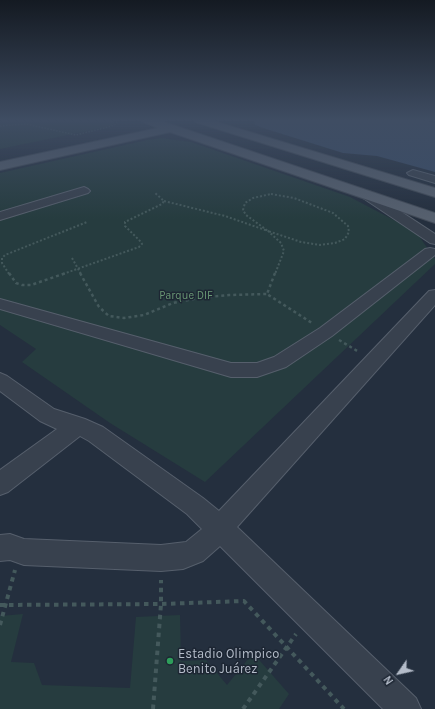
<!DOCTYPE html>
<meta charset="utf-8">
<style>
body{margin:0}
#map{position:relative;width:435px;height:709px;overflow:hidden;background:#242f3e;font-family:Karla,sans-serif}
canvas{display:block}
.north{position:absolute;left:379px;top:653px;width:40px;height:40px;-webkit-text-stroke:3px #1d2633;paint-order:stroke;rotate:236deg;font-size:11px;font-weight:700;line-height:16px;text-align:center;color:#b4bcc9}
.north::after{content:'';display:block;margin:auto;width:14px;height:18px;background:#b4bcc9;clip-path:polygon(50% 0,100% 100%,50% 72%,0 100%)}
</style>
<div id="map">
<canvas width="435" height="709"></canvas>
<div class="north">N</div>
</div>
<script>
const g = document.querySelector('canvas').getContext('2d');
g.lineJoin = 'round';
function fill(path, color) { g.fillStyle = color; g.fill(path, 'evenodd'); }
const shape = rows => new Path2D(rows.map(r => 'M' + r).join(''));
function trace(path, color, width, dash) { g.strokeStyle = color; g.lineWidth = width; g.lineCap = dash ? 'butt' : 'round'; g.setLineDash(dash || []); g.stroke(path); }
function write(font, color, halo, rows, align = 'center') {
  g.font = font + ' Karla,sans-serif'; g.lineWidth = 3; g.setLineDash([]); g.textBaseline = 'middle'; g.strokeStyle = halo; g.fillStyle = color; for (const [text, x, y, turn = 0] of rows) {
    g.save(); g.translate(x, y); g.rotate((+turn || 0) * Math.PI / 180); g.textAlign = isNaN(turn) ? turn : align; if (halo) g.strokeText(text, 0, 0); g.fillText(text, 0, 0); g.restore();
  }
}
const green = shape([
 [0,120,114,120,114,124,107,127,0,149],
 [161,138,191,142,350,197,411,229,419,236,435,259,435,264,205,482,110,423,22,362,36,349,0,325,0,173,147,140],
 [23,614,11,662,34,663,42,685,130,688,136,617,180,615,181,661,206,660,227,685,253,653,289,694,279,709,0,709,0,616]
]);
const water = shape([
 [257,120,422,120,435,123,435,172,377,156,343,153,263,128,255,125,254,121]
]);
const pathFar3 = shape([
 [0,126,26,124,76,135,112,126,116,124,117,120]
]);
const pathFar2 = shape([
 [271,194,294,198,333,213,348,226,349,232,345,239,335,243,320,245,301,242,268,231,246,215,243,210,245,203,253,198,271,194],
 [164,201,225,216,268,231,281,243,284,251,275,274],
 [72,258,81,274],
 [9,274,2,263,2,258,5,255,87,222],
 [63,274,139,247,142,244,141,242,125,226,125,222,162,204,164,201,154,192]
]);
const pathFar1 = shape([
 [9,273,16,283,22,285,31,285,66,273],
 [80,273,99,307,109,316,124,318,144,315,173,303,199,298,229,295,267,294],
 [275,273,267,294,312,323],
 [339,340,359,352]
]);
const path = shape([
 [0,605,161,604,244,601,344,709],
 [0,625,15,570],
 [153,709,161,604,161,580],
 [243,709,296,634]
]);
const minor = shape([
 [413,170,435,176,435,183,409,175,407,173,413,170],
 [84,187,88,189,90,191,88,193,0,220,0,212,84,187],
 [367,191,371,192,435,234,435,244,430,243,363,198,361,195,363,192,367,191],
 [430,248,435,249,435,255,332,336,286,367,257,377,231,377,0,309,0,299,231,363,257,363,274,357,320,328,425,249,430,248],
 [435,290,435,305,237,527,416,698,421,709,383,709,220,546,203,561,183,569,161,571,24,565,10,560,0,561,0,535,10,534,24,539,161,545,186,542,202,529,187,514,89,441,80,436,8,492,0,495,0,470,57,429,40,421,0,391,0,373,7,376,54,409,85,419,103,427,203,498,219,511,429,291,435,290]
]);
const major = shape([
 [141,120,157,120,176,126,435,213,435,223,170,132,0,170,0,162,158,128,143,122,141,120],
 [194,120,210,120,435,188,435,197,195,122,194,120]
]);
const markers = [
 [170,661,4,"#2e9e5b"]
];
const parkNames = [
 ["Parque DIF",186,296]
];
const nearPoinames = [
 ["Estadio Olimpico",178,654],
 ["Benito Juárez",178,669]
];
fill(green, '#263c3f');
fill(water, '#394c67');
trace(minor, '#565f6c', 2);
trace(major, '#414a57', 2);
trace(pathFar3, '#44595c', 1.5, [1.5, 1.5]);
trace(pathFar2, '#44595c', 2, [2, 2]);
trace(pathFar1, '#44595c', 2.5, [3, 3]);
trace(path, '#44595c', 4, [4.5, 4.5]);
fill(minor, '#38414e');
fill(major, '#56606e');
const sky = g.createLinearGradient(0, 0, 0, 219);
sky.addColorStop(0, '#141a22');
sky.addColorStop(0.55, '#3f4d63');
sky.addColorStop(1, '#3f4d6300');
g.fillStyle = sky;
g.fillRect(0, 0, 435, 219);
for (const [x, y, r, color] of markers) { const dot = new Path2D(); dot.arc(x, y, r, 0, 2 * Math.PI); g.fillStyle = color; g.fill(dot); trace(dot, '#1d2633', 1.5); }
write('11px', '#6b9a76', '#1d2633', parkNames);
write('13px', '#b4bcc9', '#1d2633', nearPoinames, 'left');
</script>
